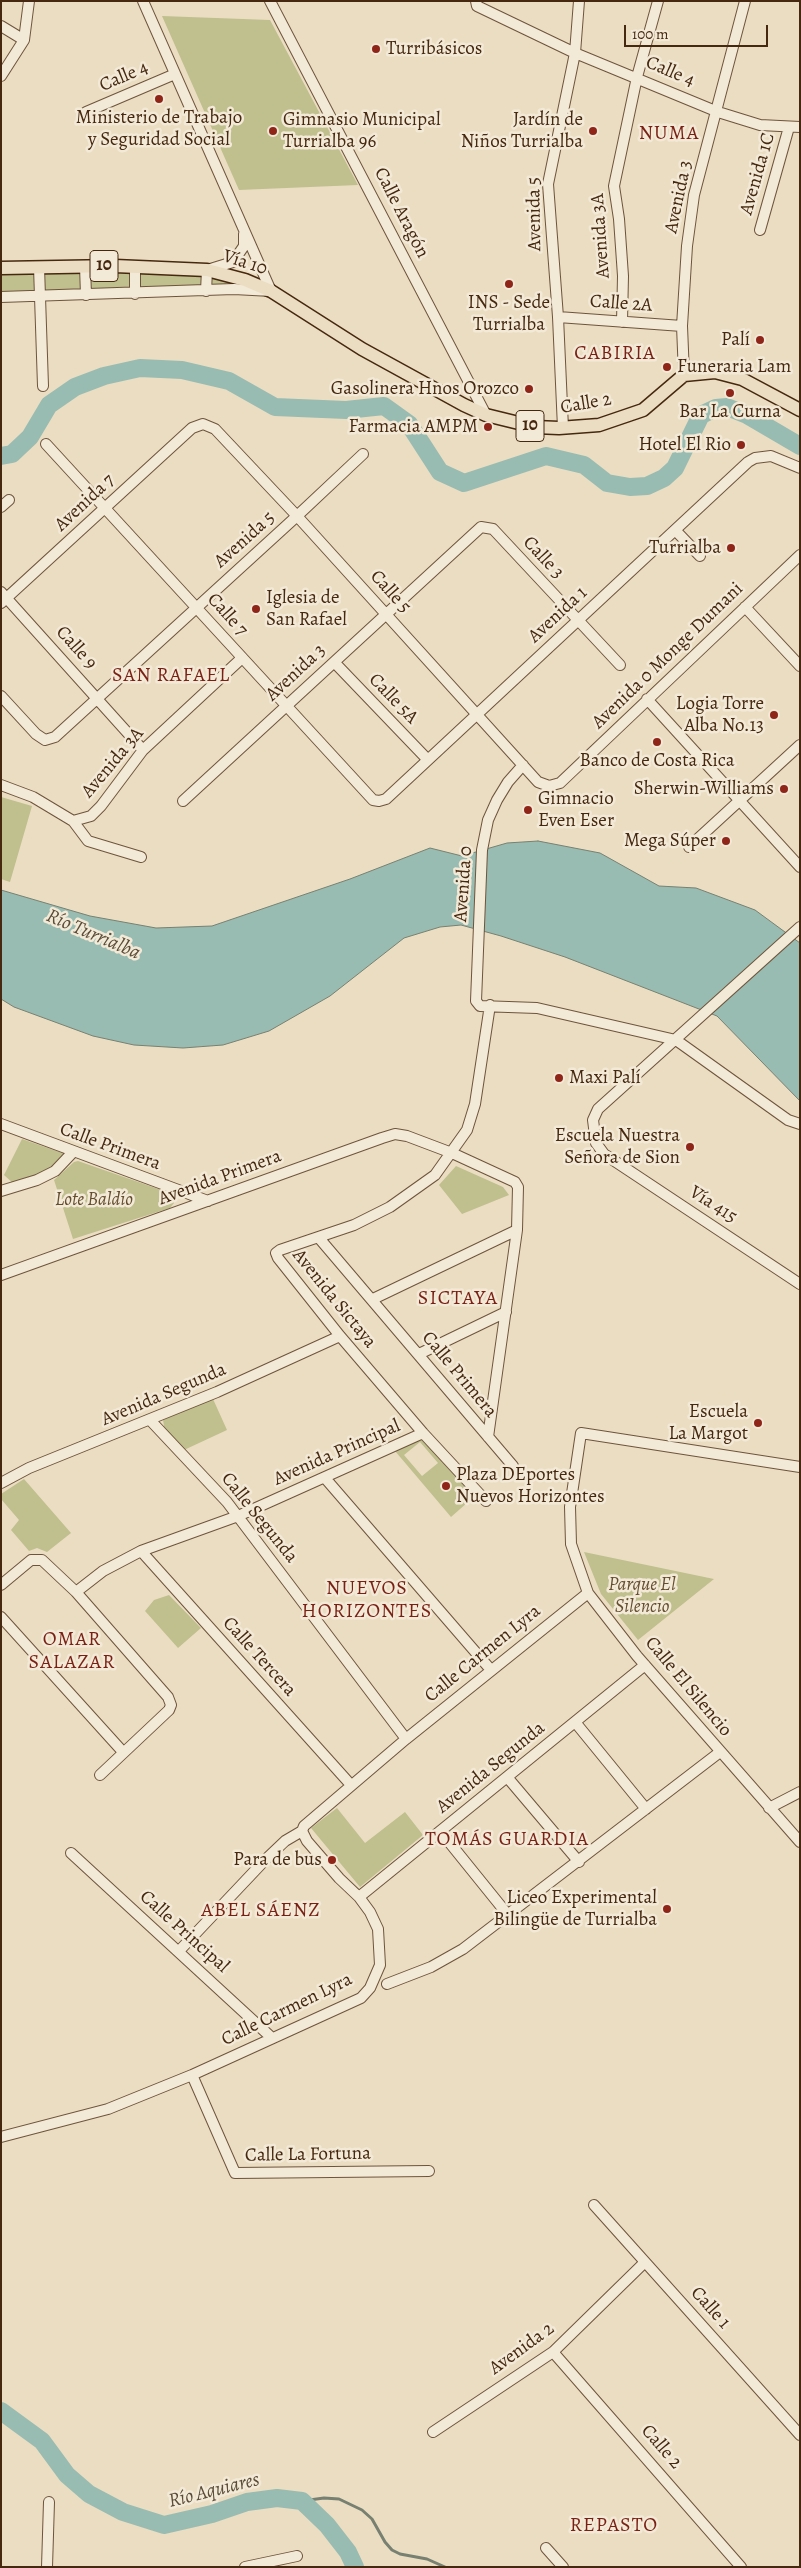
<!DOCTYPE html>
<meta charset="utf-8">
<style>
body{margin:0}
#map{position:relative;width:801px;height:2568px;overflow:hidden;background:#ebddc2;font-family:Alegreya,serif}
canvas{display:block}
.frame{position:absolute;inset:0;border:2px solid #46270f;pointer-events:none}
.scale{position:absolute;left:624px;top:25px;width:144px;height:22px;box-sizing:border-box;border:2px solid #46270f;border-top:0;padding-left:6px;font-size:15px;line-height:18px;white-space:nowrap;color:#46270f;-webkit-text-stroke:4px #f2e9d7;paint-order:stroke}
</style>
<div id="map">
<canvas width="801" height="2568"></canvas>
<div class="frame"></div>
<div class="scale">100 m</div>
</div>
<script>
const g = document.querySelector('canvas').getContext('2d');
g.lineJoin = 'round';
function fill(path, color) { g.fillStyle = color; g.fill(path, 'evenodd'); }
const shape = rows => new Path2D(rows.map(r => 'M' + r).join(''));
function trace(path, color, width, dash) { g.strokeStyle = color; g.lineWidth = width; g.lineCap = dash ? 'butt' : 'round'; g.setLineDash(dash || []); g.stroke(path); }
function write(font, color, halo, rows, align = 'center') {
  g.font = font + ' Alegreya,serif'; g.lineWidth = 5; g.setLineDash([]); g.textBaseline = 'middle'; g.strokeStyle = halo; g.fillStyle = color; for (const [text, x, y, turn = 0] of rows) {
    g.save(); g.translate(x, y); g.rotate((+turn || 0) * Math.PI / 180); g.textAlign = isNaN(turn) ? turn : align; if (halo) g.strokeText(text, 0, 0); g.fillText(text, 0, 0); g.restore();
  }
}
const green = shape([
 [162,16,270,20,358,185,239,190],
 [112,269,203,274,252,288,1,294,1,272],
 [1,797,32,806,10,882,1,879],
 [22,1139,68,1155,43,1176,15,1185,4,1175],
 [78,1161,170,1193,174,1203,170,1208,73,1239,54,1180,74,1162],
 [456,1166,503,1187,509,1195,462,1214,439,1185],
 [213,1399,227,1430,184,1450,165,1432,163,1420],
 [423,1437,476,1495,451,1517,395,1451],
 [420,1442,438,1463,422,1476,404,1455],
 [24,1479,71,1533,47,1552,37,1548,29,1551,11,1530,19,1520,1,1499,1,1494],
 [584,1552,714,1579,638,1640,601,1594],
 [169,1595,201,1628,178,1648,145,1611,154,1600],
 [337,1808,365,1843,405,1812,423,1835,360,1887,311,1828]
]);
const water = shape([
 [538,841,600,853,659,886,696,888,755,910,800,943,800,1101,717,1016,565,957,501,936,461,925,440,927,404,938,330,996,269,1031,223,1045,183,1048,134,1045,93,1036,14,1007,1,999,1,890,90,916,156,928,212,926,350,879,430,848,462,856,507,843,538,841]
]);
const stream = shape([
 [302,2501,324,2498,339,2499,362,2510,372,2519,385,2542,392,2550,400,2554,427,2559,445,2567]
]);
const river = shape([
 [1,456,12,454,30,437,49,405,75,387,104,376,140,368,182,370,229,381,275,407,346,410,384,406,409,424,440,472,464,483,546,456,584,465,607,483,630,487,647,486,664,478,675,468,701,415,716,408,727,407,747,415,800,446],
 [1,2411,42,2441,67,2475,89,2494,123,2512,164,2525,212,2514,247,2502,277,2498,302,2501,327,2525,348,2552,355,2567]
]);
const minor = shape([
 [270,1,486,415],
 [476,1,477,6,575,53,718,112,760,125,800,127],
 [1,26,24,40],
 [1,76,24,40,29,1],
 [86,112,175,74],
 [760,230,789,127],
 [85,266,86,295],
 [39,267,43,386],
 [135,267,135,294],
 [206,291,207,270,233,262,244,246,244,234],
 [1,297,234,289,271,291,143,1],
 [558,317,682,326],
 [622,322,623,276,619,219,614,186,637,77,658,1],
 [684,375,682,326,687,246,694,195,745,1],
 [563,428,558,317,548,184,575,53,579,1],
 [46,444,373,800,379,801,386,799,748,462,755,458,771,456,800,468],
 [1,507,9,500],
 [675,530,700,556],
 [1,592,143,750],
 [1,603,192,428,203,424,215,429,297,516,538,782,549,786,560,783,800,555],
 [745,607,800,666],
 [334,662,428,760],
 [1,696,36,734,45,740,55,737,297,516,363,454],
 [647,699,800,867],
 [523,765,508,782,497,800,488,820,482,850,476,1001,480,1006,537,1008,676,1040,788,1120,800,1124],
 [1,785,33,797,73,821,88,841,141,857],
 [183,801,481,527,493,529,620,665],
 [73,821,91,816,101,806,143,750,242,658],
 [689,847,800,745],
 [800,927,598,1109,593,1120,596,1143,604,1154,800,1284],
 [1,1124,208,1201],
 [1,1191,37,1180,55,1171,73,1152],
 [319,1238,513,1466],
 [1,1275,382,1138,395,1134,407,1136,452,1153,515,1182,518,1187,517,1230,488,1437],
 [373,1299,517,1230],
 [419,1354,506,1312],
 [150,1420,227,1502,406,1739],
 [800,1467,581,1433,570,1507,571,1544,588,1593,637,1656,800,1842],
 [325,1478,491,1670],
 [1,1483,29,1468,217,1392,340,1336],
 [486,1501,423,1433,340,1336,278,1258,276,1253,280,1250,354,1225,390,1207,435,1175,467,1130,475,1104,490,1005],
 [141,1551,351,1785],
 [1,1585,31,1560,42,1560,76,1592,168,1697,171,1705,169,1710,100,1775],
 [76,1592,103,1571,141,1551,238,1516,423,1433],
 [1,1617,123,1752],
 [575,1722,646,1809],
 [507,1777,579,1862],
 [769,1808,800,1792],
 [441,1832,508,1915],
 [71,1853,272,2038],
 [359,1897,645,1665],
 [179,1951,265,1860,285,1841,302,1831],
 [387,1984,431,1967,463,1949,720,1752],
 [192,2075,235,2173,429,2171],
 [1,2137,108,2109,192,2075,361,1998,370,1988,380,1965,378,1929,370,1912,359,1897,339,1878,307,1841,302,1831,304,1826,406,1739,588,1593],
 [594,2205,800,2435],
 [553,2352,741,2567],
 [433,2432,553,2352,645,2262],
 [546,2548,563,2567],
 [47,2567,49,2502],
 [245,2567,297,2556]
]);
const major = shape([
 [1,268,115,266,207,270,245,280,271,291,362,349,464,405,486,415,535,427,559,428,599,425,643,410,684,375,715,372,742,379,800,410]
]);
const markers = [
 [376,49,5,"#8f2418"],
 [159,99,5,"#8f2418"],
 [273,131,5,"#8f2418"],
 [593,131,5,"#8f2418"],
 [509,284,5,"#8f2418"],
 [760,340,5,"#8f2418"],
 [667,367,5,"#8f2418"],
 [529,389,5,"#8f2418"],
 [730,393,5,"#8f2418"],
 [488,427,5,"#8f2418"],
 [741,445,5,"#8f2418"],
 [731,548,5,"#8f2418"],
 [256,609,5,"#8f2418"],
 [774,715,5,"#8f2418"],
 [657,742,5,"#8f2418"],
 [784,789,5,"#8f2418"],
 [528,810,5,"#8f2418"],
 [726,841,5,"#8f2418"],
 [559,1078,5,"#8f2418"],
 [690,1147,5,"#8f2418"],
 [758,1423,5,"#8f2418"],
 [446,1486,5,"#8f2418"],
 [332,1860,5,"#8f2418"],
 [667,1909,5,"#8f2418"]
];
const shields = [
 [104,266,28],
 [530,426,28]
];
const shieldNames = [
 ["10",104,266],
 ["10",530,426]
];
const poiNames = [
 ["Turribásicos",386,49,"left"],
 ["Ministerio de Trabajo",159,118,"center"],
 ["y Seguridad Social",159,140,"center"],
 ["Gimnasio Municipal",283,120,"left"],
 ["Turrialba 96",283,142,"left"],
 ["Jardín de",583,120],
 ["Niños Turrialba",583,142],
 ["INS - Sede",509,303,"center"],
 ["Turrialba",509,325,"center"],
 ["Palí",750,340],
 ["Funeraria Lam",677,367,"left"],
 ["Gasolinera Hnos Orozco",519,389],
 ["Bar La Curna",730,412,"center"],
 ["Farmacia AMPM",478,427],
 ["Hotel El Rio",731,445],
 ["Turrialba",721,548],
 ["Iglesia de",266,598,"left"],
 ["San Rafael",266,620,"left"],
 ["Logia Torre",764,704],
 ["Alba No.13",764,726],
 ["Banco de Costa Rica",657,761,"center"],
 ["Sherwin-Williams",774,789],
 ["Gimnacio",538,799,"left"],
 ["Even Eser",538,821,"left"],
 ["Mega Súper",716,841],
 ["Maxi Palí",569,1078,"left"],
 ["Escuela Nuestra",680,1136],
 ["Señora de Sion",680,1158],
 ["Escuela",748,1412],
 ["La Margot",748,1434],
 ["Plaza DEportes",456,1475,"left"],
 ["Nuevos Horizontes",456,1497,"left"],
 ["Para de bus",322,1860],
 ["Liceo Experimental",657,1898],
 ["Bilingüe de Turrialba",657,1920]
];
const streetNames = [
 ["Calle 4",670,72,23],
 ["Calle 4",124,77,-23],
 ["Avenida 1C",758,174,-74],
 ["Avenida 3",679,197,-78],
 ["Calle Aragón",401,213,63],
 ["Avenida 5",535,214,-91],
 ["Avenida 3A",601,236,-94],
 ["Vía 10",245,263,18],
 ["Calle 2A",621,304,4],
 ["Calle 2",586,404,-10],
 ["Avenida 7",85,503,-43],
 ["Avenida 5",245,540,-42],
 ["Calle 3",543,558,47],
 ["Calle 5",390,592,48],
 ["Calle 7",227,615,48],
 ["Avenida 1",558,615,-43],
 ["Calle 9",76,648,48],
 ["Avenida 0 Monge Dumani",668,656,-44],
 ["Avenida 3",296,673,-43],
 ["Calle 5A",393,699,46],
 ["Avenida 3A",113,763,-50],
 ["Avenida 0",464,884,-86],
 ["Calle Primera",110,1147,20],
 ["Avenida Primera",220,1178,-20],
 ["Vía 415",713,1205,33],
 ["Avenida Sictaya",334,1299,51],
 ["Calle Primera",459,1375,50],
 ["Avenida Segunda",164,1395,-23],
 ["Avenida Principal",337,1453,-24],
 ["Calle Segunda",259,1518,51],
 ["Calle Carmen Lyra",483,1654,-39],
 ["Calle Tercera",259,1657,48],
 ["Calle El Silencio",688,1687,50],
 ["Avenida Segunda",491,1768,-39],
 ["Calle Principal",184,1932,42],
 ["Calle Carmen Lyra",287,2010,-26],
 ["Calle La Fortuna",308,2155,-1],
 ["Calle 1",710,2308,48],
 ["Avenida 2",522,2349,-36],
 ["Calle 2",661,2447,49]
];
const parkNames = [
 ["Lote Baldío",94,1200],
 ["Parque El",642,1585],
 ["Silencio",642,1607]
];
const neighbourhoodNames = [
 ["NUMA",669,134],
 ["CABIRIA",615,354],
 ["SAN RAFAEL",171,676],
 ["SICTAYA",458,1299],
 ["NUEVOS",367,1589],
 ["HORIZONTES",367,1612],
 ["OMAR",72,1640],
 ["SALAZAR",72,1663],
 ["TOMÁS GUARDIA",507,1840],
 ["ABEL SÁENZ",261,1911],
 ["REPASTO",614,2526]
];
const waterNames = [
 ["Río Turrialba",93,935,23],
 ["Río Aquiares",214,2491,-14]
];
fill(green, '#c0bf8e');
fill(water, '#98bcb2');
trace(water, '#778071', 1);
trace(stream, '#778071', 3);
trace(river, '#98bcb2', 18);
trace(minor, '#6f543c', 12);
trace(major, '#46270f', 15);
trace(minor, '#f2e9d7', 10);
trace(major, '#ebddc2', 12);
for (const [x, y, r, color] of markers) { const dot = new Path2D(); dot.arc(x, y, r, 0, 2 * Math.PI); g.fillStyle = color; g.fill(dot); trace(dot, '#f2e9d7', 2); }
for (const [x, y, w] of shields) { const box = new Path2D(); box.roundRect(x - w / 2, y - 15.5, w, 31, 4); g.fillStyle = '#f2e9d7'; g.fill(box); trace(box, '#46270f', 1); }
write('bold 18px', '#46270f', null, shieldNames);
write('19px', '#46270f', '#f2e9d7', poiNames, 'right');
write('19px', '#46270f', '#f2e9d7', streetNames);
write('italic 19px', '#644d2f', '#f2e9d7', parkNames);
g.letterSpacing = '1px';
write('20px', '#7a1f14', '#f2e9d7', neighbourhoodNames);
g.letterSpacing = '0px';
write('italic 20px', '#5a4c38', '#f2e9d7', waterNames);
</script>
